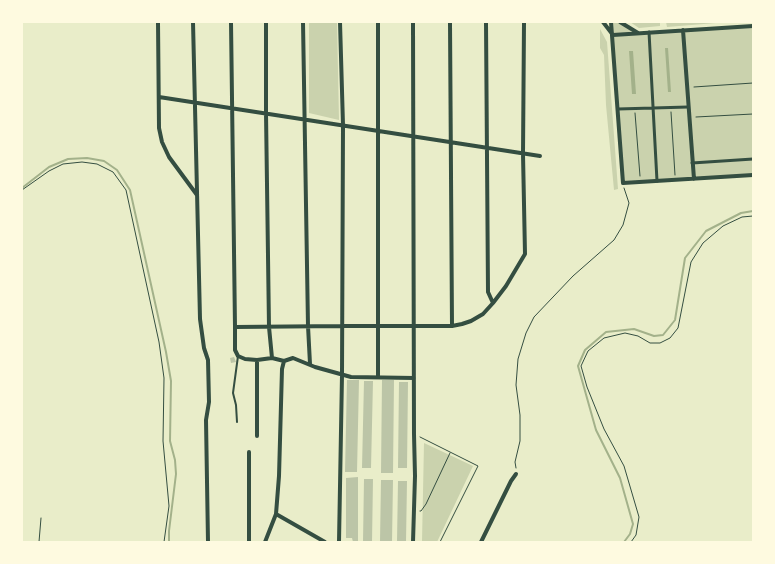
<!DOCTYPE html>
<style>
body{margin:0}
#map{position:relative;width:775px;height:564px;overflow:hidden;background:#e9edc9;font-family:"Public Sans",sans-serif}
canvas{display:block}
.frame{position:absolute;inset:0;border:23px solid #fefae0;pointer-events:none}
</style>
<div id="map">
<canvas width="775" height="564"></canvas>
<div class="frame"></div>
</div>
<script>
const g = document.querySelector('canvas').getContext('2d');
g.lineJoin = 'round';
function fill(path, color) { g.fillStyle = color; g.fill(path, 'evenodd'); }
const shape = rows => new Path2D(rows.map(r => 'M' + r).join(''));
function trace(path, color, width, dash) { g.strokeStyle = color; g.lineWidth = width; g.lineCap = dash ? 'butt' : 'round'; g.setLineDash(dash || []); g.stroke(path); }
const green = shape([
 [309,22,337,22,339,120,309,113],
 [611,22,620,22,638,33,753,26,753,175,623,183],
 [630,22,660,22,660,26,639,28],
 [666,22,728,22,667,27],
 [600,29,607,42,618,189,614,190,606,105,604,55,600,48],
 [424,443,473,466,437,542,422,542]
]);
const water = shape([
 [665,48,668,48,671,92,668,92],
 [629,51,633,51,636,94,632,94]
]);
const stream = shape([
 [22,188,49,167,68,159,87,158,104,161,117,170,130,190,166,352,171,381,170,441,175,460,176,474,169,531,169,542],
 [624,542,630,534,633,524,620,478,596,430,578,366,585,350,606,332,634,329,654,336,663,335,675,320,685,258,706,231,741,213,753,211]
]);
const building = shape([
 [234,357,236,362,231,363,230,358],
 [347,380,359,380,357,472,345,472],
 [382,380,394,380,393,473,381,473],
 [364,381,373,381,371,468,362,468],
 [399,382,408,382,407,468,398,468],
 [358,477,358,542,353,542,352,538,346,538,346,478],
 [364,479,373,479,372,542,363,542],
 [381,480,393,480,392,542,380,542],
 [398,481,407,481,406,542,397,542]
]);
const path = shape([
 [694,87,753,83],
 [671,112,675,175],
 [635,113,640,176],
 [696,117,753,114],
 [22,190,49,171,63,164,82,162,97,164,113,172,126,190,159,342,164,378,163,441,169,506,164,542],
 [420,437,478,466,440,542],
 [516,468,515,462,520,441,520,415,516,385,518,359,526,333,534,317,573,276,614,240,623,225,629,203,624,188],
 [420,511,421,511,426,504,450,453],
 [39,542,41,518],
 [631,542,636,535,639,517,624,466,604,429,587,387,581,366,588,351,604,338,625,333,638,336,650,343,660,343,670,338,678,328,691,262,703,243,723,226,742,217,753,216]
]);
const service = shape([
 [237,422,236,405,233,393,238,356]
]);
const pedestrian = shape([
 [649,32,657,181],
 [618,109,688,107],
 [692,163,753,159]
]);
const minor = shape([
 [158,22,159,128,162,142,169,157,197,195],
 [193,22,200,319,204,348,208,360,209,402,206,420,208,542],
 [231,22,235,327,235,350,238,356,245,359,257,360,272,358,284,361,293,358,315,367,351,377,414,378],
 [266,22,266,113,269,327,272,358],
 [303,22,308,326,310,364],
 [450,22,452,326],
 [486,22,488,292,493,303],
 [603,22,613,35],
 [611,22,623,183,753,175],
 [620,22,638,33],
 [683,30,694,179],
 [613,35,753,26],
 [159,97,540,156],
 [235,327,342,326,452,326,462,324,471,321,483,314,493,303,506,286,525,254,523,154,524,22],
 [257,360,257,436],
 [378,376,378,22],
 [249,452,249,542],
 [276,514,325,542],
 [265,542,276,514,279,476,282,369,284,361],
 [339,542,342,375,343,125,340,22],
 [413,542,415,476,414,434,413,22],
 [481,542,511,481,516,474]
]);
fill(green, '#cad2ad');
fill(water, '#a3b18a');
trace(stream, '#a3b18a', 2);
fill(building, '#bcc5a7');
trace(path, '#344e41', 1);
trace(service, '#344e41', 2);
trace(pedestrian, '#344e41', 3);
trace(minor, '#344e41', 4);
</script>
